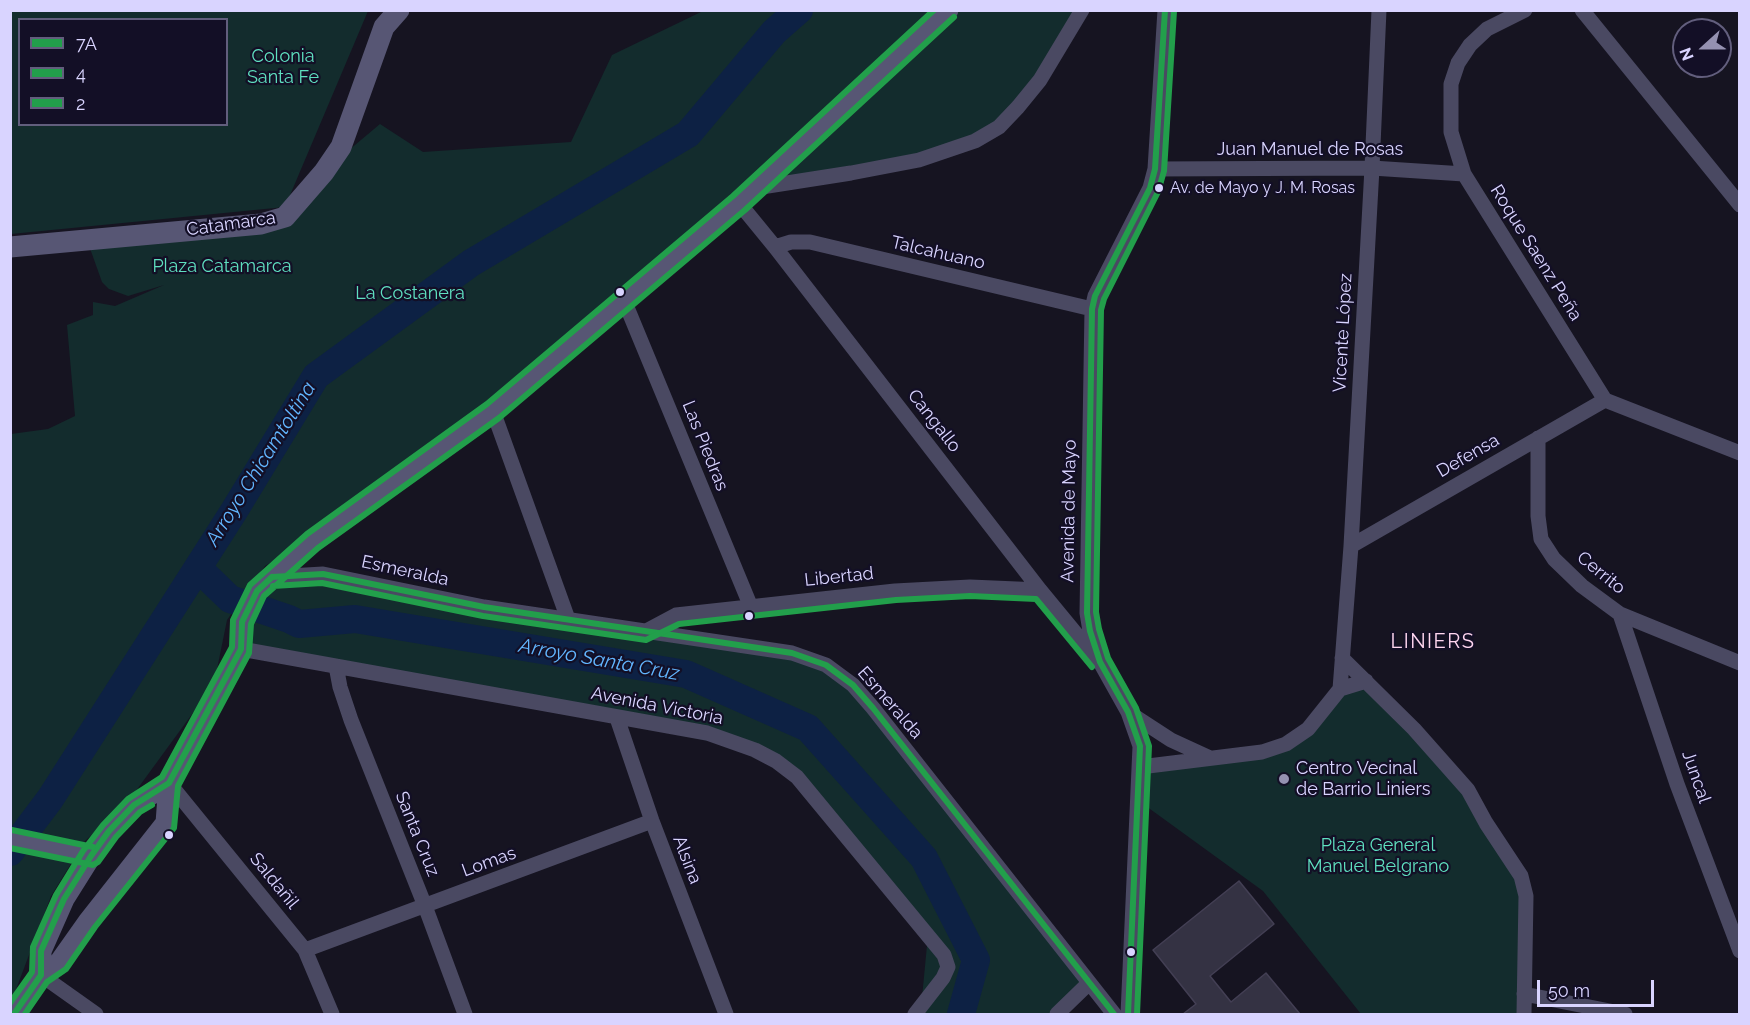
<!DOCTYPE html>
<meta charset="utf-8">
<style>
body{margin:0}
#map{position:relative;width:1750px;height:1025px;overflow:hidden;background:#161421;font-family:Raleway,sans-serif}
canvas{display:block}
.frame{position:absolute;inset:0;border:12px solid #d9d4ff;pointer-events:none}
.legend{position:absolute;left:18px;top:18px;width:210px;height:108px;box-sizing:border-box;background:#130f26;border:2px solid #625e7d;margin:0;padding:8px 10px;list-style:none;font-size:18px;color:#d9d4ff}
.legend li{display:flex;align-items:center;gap:12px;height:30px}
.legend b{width:30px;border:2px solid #625e7d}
.north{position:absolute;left:1672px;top:18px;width:60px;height:60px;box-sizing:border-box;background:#130f26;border:2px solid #625e7d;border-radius:50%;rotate:249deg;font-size:16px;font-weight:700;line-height:24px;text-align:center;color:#d9d4ff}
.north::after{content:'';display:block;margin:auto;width:21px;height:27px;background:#9591b1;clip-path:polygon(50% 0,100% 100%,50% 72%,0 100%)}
.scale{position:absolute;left:1537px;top:980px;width:117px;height:27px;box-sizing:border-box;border:3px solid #d9d4ff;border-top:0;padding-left:8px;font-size:18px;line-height:21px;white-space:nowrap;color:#d9d4ff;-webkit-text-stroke:4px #130f26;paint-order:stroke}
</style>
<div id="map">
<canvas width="1750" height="1025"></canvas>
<div class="frame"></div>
<ul class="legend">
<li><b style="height:8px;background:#229f4b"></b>7A</li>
<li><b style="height:8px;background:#229f4b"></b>4</li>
<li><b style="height:8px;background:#229f4b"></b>2</li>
</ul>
<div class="north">N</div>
<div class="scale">50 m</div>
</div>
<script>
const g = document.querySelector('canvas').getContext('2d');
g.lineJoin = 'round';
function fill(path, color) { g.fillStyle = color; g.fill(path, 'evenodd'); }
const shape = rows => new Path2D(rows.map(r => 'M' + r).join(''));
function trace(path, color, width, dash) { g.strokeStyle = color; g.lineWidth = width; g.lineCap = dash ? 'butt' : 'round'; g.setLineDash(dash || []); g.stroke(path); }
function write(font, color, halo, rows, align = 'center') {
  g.font = font + ' Raleway,sans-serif'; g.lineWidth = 4.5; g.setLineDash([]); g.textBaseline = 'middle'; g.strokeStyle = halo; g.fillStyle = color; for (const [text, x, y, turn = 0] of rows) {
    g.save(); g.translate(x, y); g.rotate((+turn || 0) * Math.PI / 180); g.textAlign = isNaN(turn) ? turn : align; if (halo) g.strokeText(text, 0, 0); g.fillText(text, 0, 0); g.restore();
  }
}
const green = shape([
 [11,11,368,11,285,207,11,234],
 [20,20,226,20,226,124,20,124],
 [703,11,1082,11,1026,98,975,141,755,188,708,229,344,518,265,566,227,620,214,684,130,799,85,841,51,896,11,1003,11,434,48,429,75,416,67,325,93,315,93,302,115,306,164,285,128,296,109,289,102,282,87,240,261,224,380,124,423,152,571,142,612,55],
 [323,574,792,653,854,685,1089,983,1057,1014,915,1014,921,1008,928,935,797,777,755,750,241,649,272,577],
 [1366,681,1468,790,1521,876,1520,1014,1361,1014,1263,891,1139,801,1140,767,1286,744,1340,689]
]);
const river = shape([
 [198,568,230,599,289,619,299,624,355,619,686,674,808,728,924,858,976,960,961,1014],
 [10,852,50,799,234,511,316,376,471,263,688,134,774,32,799,10]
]);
const building = shape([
 [1239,881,1274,924,1210,976,1231,1002,1266,973,1300,1014,1183,1014,1196,1004,1153,950,1239,881]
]);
const street = shape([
 [1525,10,1487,29,1470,45,1458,63,1451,84,1451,132,1464,174,1605,400,1740,453],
 [1582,10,1740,205],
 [1155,169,1372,168,1464,174],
 [755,188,851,173,919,160,975,141,999,127,1018,107,1040,80,1082,10],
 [739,203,775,247,1040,590,1096,658],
 [775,247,791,242,810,242,1092,309],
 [624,300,751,607],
 [493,411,568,619],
 [1538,438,1538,516,1541,539,1554,559,1582,586,1620,614,1740,663],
 [1351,546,1605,400],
 [272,577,323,574,484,607,792,653,826,665,853,685,873,708,1114,1014],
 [1620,614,1677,784,1740,951],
 [646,631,676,615,895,591,970,587,1040,590],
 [241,649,707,733,755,750,776,761,797,777,944,955,948,967,943,978,915,1014],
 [1342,658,1414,729,1468,790,1486,823,1521,876,1526,896,1524,1014],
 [336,666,340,687,351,720,425,906,465,1014],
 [1340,689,1351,546,1372,168,1379,10],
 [1128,712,1171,740,1208,757],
 [617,718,652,821,726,1014],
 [1140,767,1262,752,1286,744,1308,729,1340,689,1366,681],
 [169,783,305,950,332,1014],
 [305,950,652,821],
 [41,975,96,1014],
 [1524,994,1625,1014],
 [1057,1014,1089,983],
 [1128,1014,1140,746,1128,712,1100,662,1090,631,1087,613,1092,309,1095,296,1150,188,1155,169,1165,10]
]);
const secondary = shape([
 [10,247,261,224,285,217,324,172,341,147,384,27,399,10],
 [10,839,91,856],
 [41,975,41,951,64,899,91,856,109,831,134,805,169,783],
 [14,1014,41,975,59,963,88,922,166,823,169,783,241,649,242,622,257,591,312,541,493,411,739,203,948,10]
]);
const bus1 = shape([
 [272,577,323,574,484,607,792,653,826,665,853,685,873,708,1114,1014],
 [14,1014,41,975,41,951,64,899,91,856,109,831,134,805,169,783,241,649,242,622,257,591,272,577],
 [1128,1014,1140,746,1128,712,1100,662,1090,631,1087,613,1092,309,1095,296,1150,188,1155,169,1165,10]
]);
const bus2 = shape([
 [273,586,322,583,483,616,646,640,679,624,896,600,970,596,1036,599,1092,667],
 [10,848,93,865,98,862,116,837,140,812,152,805],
 [25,1014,47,982,66,969,95,927,174,828,178,786,249,653,251,624,264,596,318,548,499,418,745,210,954,17],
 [1137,1014,1149,746,1136,708,1108,658,1099,629,1096,612,1101,310,1104,299,1158,192,1164,171,1174,11]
]);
const bus3 = shape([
 [12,830,93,847],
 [10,1003,32,972,33,947,56,895,83,851,103,825,128,799,162,777,232,647,233,620,250,585,307,534,487,404,733,196,934,10]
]);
const markers = [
 [1159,188,5,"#d9d4ff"],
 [620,292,5,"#d9d4ff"],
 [749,616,5,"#d9d4ff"],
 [1284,779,6,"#9591b1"],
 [169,835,5,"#d9d4ff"],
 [1131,952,5,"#d9d4ff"]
];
const busNames = [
 ["Av. de Mayo y J. M. Rosas",1170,188]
];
const parkNames = [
 ["Colonia",283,57],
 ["Santa Fe",283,78],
 ["Plaza Catamarca",222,267],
 ["La Costanera",410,294],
 ["Plaza General",1378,846],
 ["Manuel Belgrano",1378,867]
];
const streetNames = [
 ["Juan Manuel de Rosas",1310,150],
 ["Catamarca",231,224,-8],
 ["Talcahuano",938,253,13],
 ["Roque Saenz Peña",1536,253,58],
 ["Vicente López",1343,333,-87],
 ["Cangallo",934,421,52],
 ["Las Piedras",705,446,68],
 ["Defensa",1468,456,-30],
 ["Avenida de Mayo",1069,511,-89],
 ["Esmeralda",405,571,12],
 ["Cerrito",1601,573,39],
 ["Libertad",839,577,-6],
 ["Esmeralda",890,703,49],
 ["Avenida Victoria",657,706,11],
 ["Juncal",1696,777,71],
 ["Santa Cruz",417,834,68],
 ["Alsina",687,860,69],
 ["Lomas",489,862,-20],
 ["Saldañil",274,881,51]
];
const poiNames = [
 ["Centro Vecinal",1296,769],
 ["de Barrio Liniers",1296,790]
];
const waterNames = [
 ["Arroyo Chicamtoltina",261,464,-58],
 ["Arroyo Santa Cruz",599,660,10]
];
const neighbourhoodNames = [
 ["LINIERS",1433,642]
];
fill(green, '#132c2d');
trace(river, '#0d2144', 28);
fill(building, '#343243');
trace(building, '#433f54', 1.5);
trace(street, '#4a4962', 15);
trace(secondary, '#575674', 21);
trace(bus1, '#229f4b', 6);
trace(bus2, '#229f4b', 6);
trace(bus3, '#229f4b', 6);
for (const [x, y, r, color] of markers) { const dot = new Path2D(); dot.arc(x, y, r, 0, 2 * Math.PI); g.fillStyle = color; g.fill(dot); trace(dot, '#130f26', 2); }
write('16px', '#d9d4ff', '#130f26', busNames, 'left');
write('18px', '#5fe0c0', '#130f26', parkNames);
write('18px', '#d9d4ff', '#130f26', streetNames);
write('18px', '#d9d4ff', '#130f26', poiNames, 'left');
write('italic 20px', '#62b6ff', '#130f26', waterNames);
g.letterSpacing = '1.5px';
write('20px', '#ffd6f0', '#130f26', neighbourhoodNames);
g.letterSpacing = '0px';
</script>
